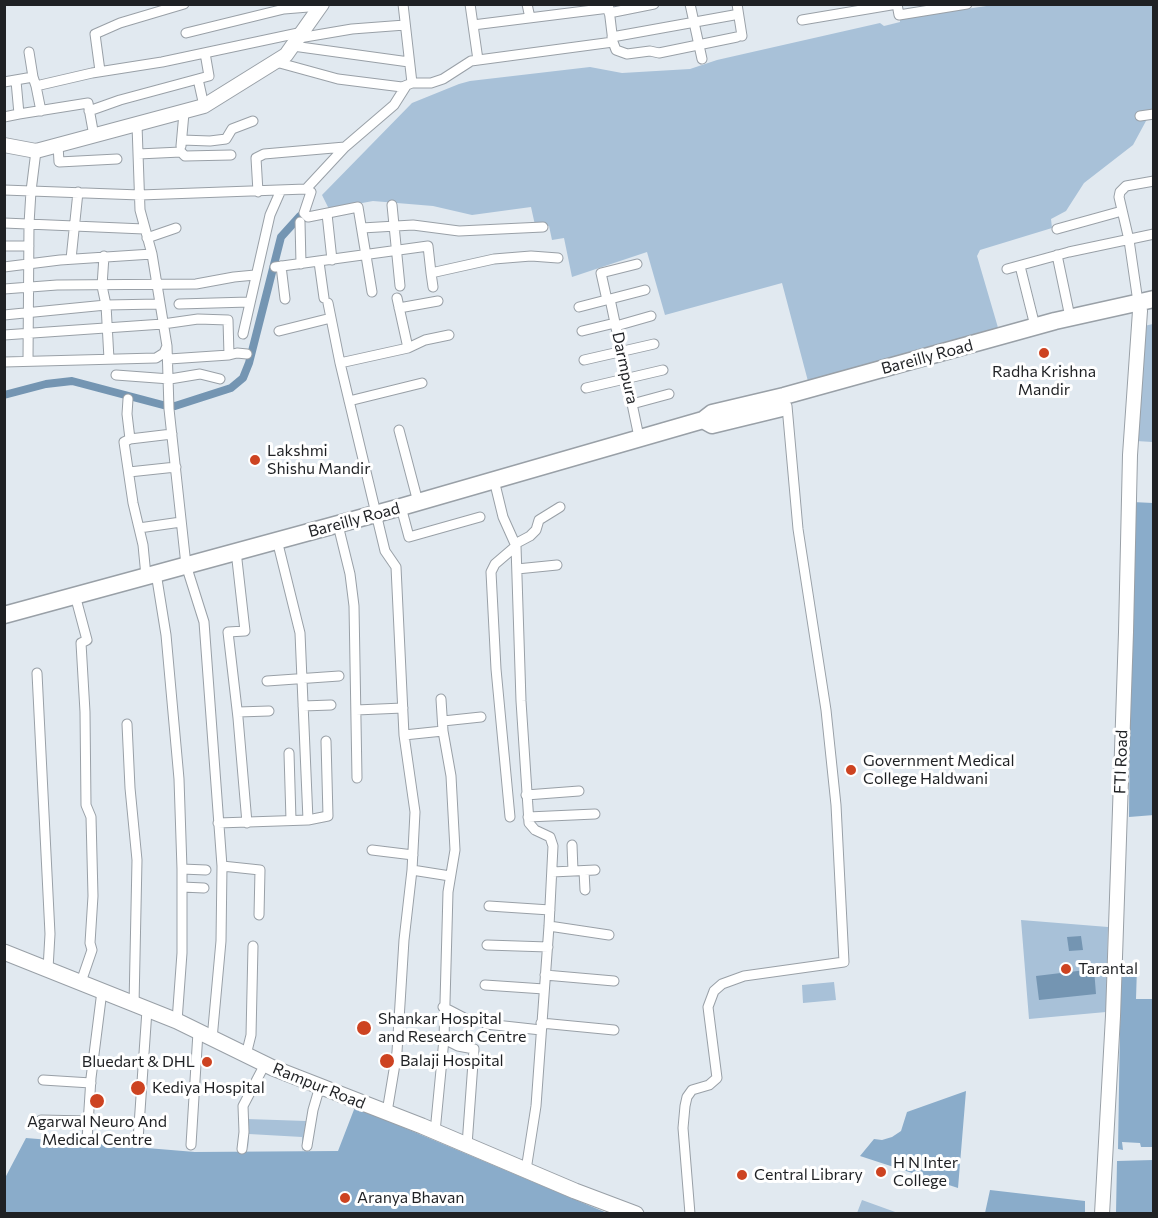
<!DOCTYPE html>
<style>
body{margin:0}
#map{position:relative;width:1158px;height:1218px;overflow:hidden;background:#e1e9f0;font-family:Commissioner,sans-serif}
canvas{display:block}
.frame{position:absolute;inset:0;border:6px solid #1f2124;pointer-events:none}
</style>
<div id="map">
<canvas width="1158" height="1218"></canvas>
<div class="frame"></div>
</div>
<script>
const g = document.querySelector('canvas').getContext('2d');
g.lineJoin = 'round';
function fill(path, color) { g.fillStyle = color; g.fill(path, 'evenodd'); }
const shape = rows => new Path2D(rows.map(r => 'M' + r).join(''));
function trace(path, color, width, dash) { g.strokeStyle = color; g.lineWidth = width; g.lineCap = dash ? 'butt' : 'round'; g.setLineDash(dash || []); g.stroke(path); }
function write(font, color, halo, rows, align = 'center') {
  g.font = font + ' Commissioner,sans-serif'; g.lineWidth = 6; g.setLineDash([]); g.textBaseline = 'middle'; g.strokeStyle = halo; g.fillStyle = color; for (const [text, x, y, turn = 0] of rows) {
    g.save(); g.translate(x, y); g.rotate((+turn || 0) * Math.PI / 180); g.textAlign = isNaN(turn) ? turn : align; if (halo) g.strokeText(text, 0, 0); g.fillText(text, 0, 0); g.restore();
  }
}
const green = shape([
 [993,5,1153,5,1153,108,1133,145,1084,183,1066,211,1051,219,1052,228,980,250,977,256,999,331,809,385,782,283,665,315,647,252,572,277,564,238,552,240,549,226,535,225,531,207,472,215,433,206,373,201,329,209,322,195,412,103,459,84,470,81,590,67,622,73,690,69,717,60,880,23,884,26,900,22,900,19],
 [1153,324,1153,442,1136,441,1144,326],
 [1021,920,1108,927,1106,1012,1029,1019],
 [834,982,836,1000,803,1003,802,985],
 [247,1119,306,1121,302,1152,302,1137,249,1134,248,1149],
 [862,1200,898,1213,857,1213]
]);
const forest = shape([
 [1132,502,1153,503,1154,815,1129,817],
 [1121,966,1137,967,1136,999,1153,999,1154,1147,1141,1147,1140,1143,1122,1142,1123,1150,1118,1149],
 [966,1091,958,1188,860,1156,874,1139,882,1140,892,1137,901,1131,907,1112],
 [355,1107,607,1213,5,1214,5,1178,26,1138,195,1152,338,1151],
 [1153,1160,1153,1213,1116,1213,1117,1161],
 [990,1190,1085,1201,1085,1213,985,1213]
]);
const water = shape([
 [1081,936,1083,950,1069,951,1067,937],
 [1094,969,1096,994,1039,1000,1036,976]
]);
const canal = shape([
 [4,395,46,384,72,381,163,405,175,406,231,388,243,378,249,363,281,237,300,216]
]);
const street = shape([
 [403,4,412,83],
 [470,4,478,60],
 [527,4,530,18],
 [690,4,702,59],
 [737,4,742,36],
 [897,4,899,15,967,4],
 [609,9,613,42],
 [609,13,654,4],
 [802,20,897,4],
 [473,25,609,8],
 [186,33,284,9,321,6],
 [612,37,734,15],
 [299,38,352,29,405,25],
 [293,46,409,62],
 [29,52,33,77],
 [276,62,338,79,402,87,412,83,431,83,443,79,471,61,613,42,616,50,627,54,650,51,659,53,737,37],
 [100,71,95,34,120,23,184,4],
 [4,82,33,77,36,86,92,73,162,62,303,32],
 [36,86,41,111],
 [204,106,198,79,209,76,205,53],
 [89,111,120,100,198,79],
 [19,114,88,103,94,136],
 [1140,116,1154,114],
 [4,117,19,114,16,81],
 [137,125,140,210,152,254,167,346,169,409,186,565,204,622,222,866,221,941,212,1039],
 [182,140,210,141,226,139,232,129,253,121],
 [58,145,59,162,117,159],
 [181,146,184,113],
 [138,154,181,152,185,156,231,155],
 [306,189,311,192,304,213,308,217,358,207,372,292],
 [4,190,140,195,306,189,345,147,394,105,406,86],
 [258,192,256,158,264,154,345,147],
 [392,205,400,286],
 [327,214,332,260],
 [300,222,301,264],
 [4,223,144,229],
 [362,228,413,225,459,231,543,227],
 [1057,229,1122,211],
 [147,238,176,228],
 [4,246,29,246],
 [1057,255,1070,317],
 [104,256,102,286,106,305,109,359],
 [71,259,78,192],
 [319,262,324,298],
 [281,266,285,299],
 [1020,266,1035,326],
 [4,267,60,260,152,254],
 [275,267,428,246,431,273,494,259,531,256,558,258],
 [1007,269,1069,252,1154,234],
 [431,273,433,287],
 [4,289,57,285,196,284,234,277,255,275],
 [397,298,408,348],
 [610,299,639,437],
 [607,300,601,273,637,264],
 [1138,302,1129,240,1119,197,1120,192,1126,186,1154,181],
 [328,303,340,363,385,551,396,567,404,735,415,812,412,870,404,940,397,1052,387,1112],
 [179,304,249,302],
 [579,307,645,290],
 [399,308,438,301],
 [4,315,106,305,159,304],
 [616,326,651,316],
 [279,331,331,318],
 [582,331,615,323],
 [243,334,270,215,281,190],
 [4,335,163,324,198,319,228,320,229,355,169,359],
 [229,355,237,353,247,354],
 [584,360,654,344],
 [28,361,29,224,31,191,36,151],
 [4,362,156,358,164,353,167,346],
 [340,363,408,348,425,340,449,335],
 [116,375,170,379,200,374,220,379],
 [586,388,663,370],
 [128,399,127,414,130,439,124,442,133,503,143,545,146,576],
 [349,401,422,383],
 [632,404,669,394],
 [399,430,418,502],
 [130,439,172,434],
 [129,472,176,467],
 [494,480,503,517,516,546,521,701,529,823,535,830,550,837,553,846,549,926,536,1106,526,1170],
 [401,507,409,537,480,517],
 [338,525,350,574,354,606,357,778],
 [139,528,181,522],
 [515,544,530,536,536,530,539,520,560,507],
 [236,551,245,631,228,632,238,718,247,823],
 [517,569,557,565],
 [156,573,166,635,179,779,182,869,182,953,177,1021],
 [75,595,87,640,81,643,85,712,86,805,91,817,93,896,90,943,92,950,81,982],
 [37,673,50,934,48,969],
 [267,681,339,676],
 [303,706,331,705],
 [356,710,403,708],
 [238,712,269,711],
 [443,721,481,717],
 [127,724,130,788,137,860,134,1005],
 [404,735,443,731],
 [289,753,291,820],
 [526,795,579,791],
 [510,817,496,669,491,572,495,564,516,546],
 [528,817,595,814],
 [308,820,328,816,326,741],
 [218,823,308,820,300,633,277,540],
 [572,845,573,871],
 [372,850,413,855],
 [222,866,260,870,259,915],
 [182,869,206,870],
 [412,870,450,876],
 [584,871,585,890],
 [552,872,595,870],
 [182,887,204,888],
 [489,906,550,910],
 [549,926,609,935],
 [487,945,548,947],
 [545,975,614,981],
 [485,985,544,989],
 [443,1007,470,1021],
 [541,1023,614,1030],
 [486,1024,541,1030],
 [444,1039,458,1046,474,1049,467,1145],
 [246,1055,251,1035,253,946],
 [43,1080,91,1083],
 [41,1120,88,1121],
 [435,1132,444,1039,448,892,455,850,451,776,443,731,441,699],
 [87,1140,91,1078,102,991],
 [138,1140,147,1010],
 [191,1145,198,1032],
 [307,1146,313,1110,320,1086],
 [242,1149,244,1132,243,1106,265,1064],
 [690,1214,683,1128,685,1106,687,1097,692,1090,709,1085,717,1078,708,1007,714,991,722,984,744,976,844,962,836,805,826,710,798,529,787,406]
]);
const secondary = shape([
 [4,145,36,151,204,106,286,55,322,4],
 [1102,1214,1113,1016,1126,632,1130,455,1140,311]
]);
const primary = shape([
 [4,952,177,1021,273,1068,422,1126,575,1191,636,1214]
]);
const highway = shape([
 [703,420,712,425,782,408],
 [4,615,401,507,703,420,712,413,784,396,1055,321,1154,299]
]);
const markers = [
 [1044,353,6,"#cd4321"],
 [255,460,6,"#cd4321"],
 [851,770,6,"#cd4321"],
 [1066,969,6,"#cd4321"],
 [364,1028,8,"#cd4321"],
 [387,1061,8,"#cd4321"],
 [207,1062,6,"#cd4321"],
 [138,1088,8,"#cd4321"],
 [97,1101,8,"#cd4321"],
 [881,1172,6,"#cd4321"],
 [742,1175,6,"#cd4321"],
 [345,1198,6,"#cd4321"]
];
const streetNames = [
 ["Bareilly Road",927,357,-15],
 ["Darmpura",625,368,78],
 ["Bareilly Road",354,520,-15],
 ["FTI Road",1121,762,-88],
 ["Rampur Road",319,1086,22]
];
const poiNames = [
 ["Radha Krishna",1044,372,"center"],
 ["Mandir",1044,390,"center"],
 ["Lakshmi",267,451],
 ["Shishu Mandir",267,469],
 ["Government Medical",863,761],
 ["College Haldwani",863,779],
 ["Tarantal",1078,969],
 ["Shankar Hospital",378,1019],
 ["and Research Centre",378,1037],
 ["Balaji Hospital",400,1061],
 ["Bluedart & DHL",195,1062,"right"],
 ["Kediya Hospital",152,1088],
 ["Agarwal Neuro And",97,1122,"center"],
 ["Medical Centre",97,1140,"center"],
 ["H N Inter",893,1163],
 ["College",893,1181],
 ["Central Library",754,1175],
 ["Aranya Bhavan",357,1198]
];
fill(green, '#a8c1d8');
fill(forest, '#8aacca');
fill(water, '#7495b2');
trace(canal, '#7495b2', 8);
trace(street, '#99a0a7', 11);
trace(secondary, '#99a0a7', 16);
trace(primary, '#99a0a7', 17);
trace(highway, '#99a0a7', 19);
trace(street, '#fff', 9);
trace(secondary, '#fff', 14);
trace(primary, '#fff', 15);
trace(highway, '#fff', 16);
for (const [x, y, r, color] of markers) { const dot = new Path2D(); dot.arc(x, y, r, 0, 2 * Math.PI); g.fillStyle = color; g.fill(dot); trace(dot, '#fff', 2); }
write('16px', '#1f2124', '#fff', streetNames);
write('16px', '#1f2124', '#fff', poiNames, 'left');
</script>
